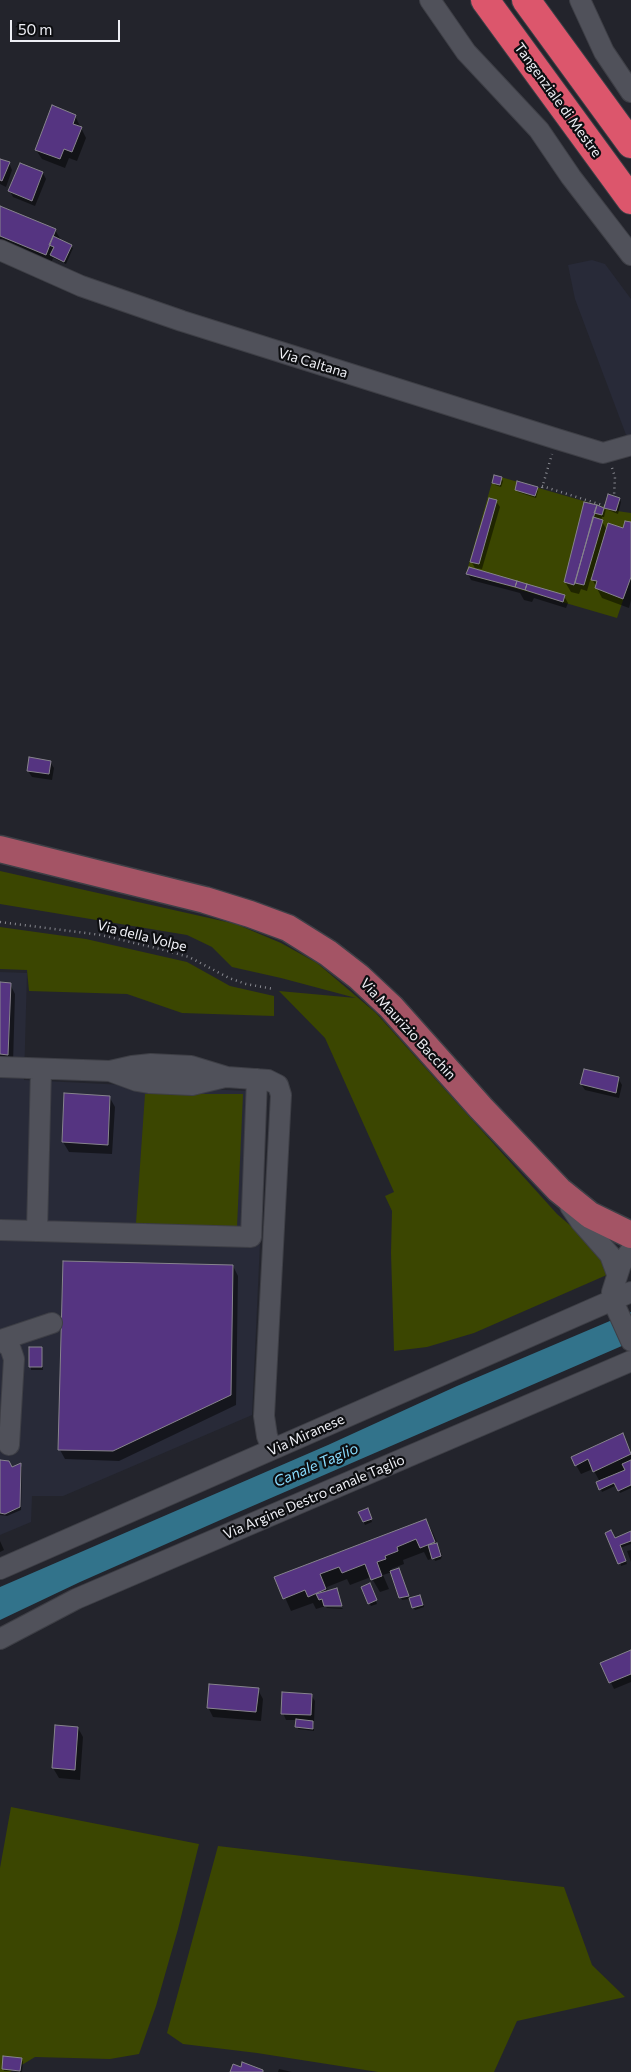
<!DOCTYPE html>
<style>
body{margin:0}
#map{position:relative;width:631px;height:2072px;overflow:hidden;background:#23242c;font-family:Commissioner,sans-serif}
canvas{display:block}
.scale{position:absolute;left:10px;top:20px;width:110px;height:22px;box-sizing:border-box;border:2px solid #eeeff5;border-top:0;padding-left:6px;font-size:15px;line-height:18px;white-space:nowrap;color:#eeeff5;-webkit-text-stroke:4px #0d0e11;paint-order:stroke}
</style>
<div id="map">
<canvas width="631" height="2072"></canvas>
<div class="scale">50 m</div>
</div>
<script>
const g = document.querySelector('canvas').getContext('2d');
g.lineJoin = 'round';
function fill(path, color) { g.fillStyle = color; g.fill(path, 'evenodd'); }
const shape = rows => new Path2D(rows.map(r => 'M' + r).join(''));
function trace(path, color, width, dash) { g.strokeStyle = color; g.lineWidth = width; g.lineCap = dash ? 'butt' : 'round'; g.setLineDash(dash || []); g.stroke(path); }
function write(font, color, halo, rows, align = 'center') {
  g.font = font + ' Commissioner,sans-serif'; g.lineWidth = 4.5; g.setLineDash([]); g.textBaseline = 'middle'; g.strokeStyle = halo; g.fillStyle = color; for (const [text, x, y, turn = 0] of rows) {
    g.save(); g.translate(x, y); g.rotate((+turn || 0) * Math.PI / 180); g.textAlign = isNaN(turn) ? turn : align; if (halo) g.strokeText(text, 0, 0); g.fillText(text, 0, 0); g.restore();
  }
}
const built = shape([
 [592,260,605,264,631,299,631,448,575,299,568,265],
 [0,972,27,973,24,1080,267,1092,252,1415,63,1496,32,1496,31,1522,0,1535]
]);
const green = shape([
 [494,475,604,507,608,494,620,498,617,511,631,513,631,577,617,618,466,574],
 [0,871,236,924,281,943,317,963,376,1013,557,1214,594,1246,609,1274,474,1333,427,1347,394,1351,391,1253,392,1211,385,1196,394,1192,325,1038,279,991,356,998,281,978,232,967,212,947,187,935,0,904],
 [0,927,86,939,187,962,230,986,274,996,274,1016,182,1013,127,994,29,991,27,970,0,969],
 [145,1094,243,1094,237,1227,136,1223],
 [11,1807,199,1844,178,1929,156,2006,139,2054,110,2059,35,2057,10,2072,0,2072,0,1868],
 [218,1846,564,1887,592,1965,625,1997,517,2021,494,2072,378,2072,257,2053,183,2044,167,2033]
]);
const water = shape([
 [631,1312,631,1342,234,1514,80,1582,0,1620,0,1587,328,1445,457,1386]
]);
const shadow = shape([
 [75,116,86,138,77,161,69,158,65,168,42,159,36,150],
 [0,160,9,163,12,170,6,187,0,184],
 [21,164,43,173,46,179,35,206,13,197,10,191],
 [0,207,55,230,61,240,73,248,66,264,53,258,51,264,0,243],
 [501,478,503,481,501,487,495,485,494,482],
 [537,488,538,491,536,498,518,492,516,490],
 [609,496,620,499,621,502,618,514,606,509,604,517,602,517,601,520,607,530,624,529,631,524,631,600,629,608,602,598,591,577,587,591,581,589,579,594,571,592,565,582,585,503,605,510],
 [496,501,500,507,482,569,475,568,471,561],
 [468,574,564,596,568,603,566,608,534,598,532,602,524,600,520,593,471,580],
 [50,762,54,768,52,780,32,777,28,771],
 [0,983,10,984,15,994,13,1064,0,1063],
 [618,1078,622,1085,619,1098,585,1090,581,1084],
 [110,1098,115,1107,112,1154,69,1152,63,1142],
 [233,1266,238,1276,236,1405,119,1461,65,1459,60,1450],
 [30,1349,41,1349,43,1370,31,1370],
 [622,1435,631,1452,631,1488,620,1493,617,1485,602,1492,598,1483,600,1482,593,1469,581,1474,576,1465],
 [0,1461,12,1468,20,1465,22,1467,21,1510,7,1516,0,1515],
 [369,1512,372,1522,365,1525,360,1513],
 [426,1520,433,1533,442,1555,441,1559,435,1561,434,1558,428,1560,424,1552,403,1560,404,1564,391,1569,392,1571,399,1569,409,1599,402,1600,392,1572,383,1575,389,1589,380,1592,371,1577,350,1585,347,1579,327,1587,328,1592,326,1606,316,1609,313,1603,291,1611,276,1577],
 [631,1533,631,1544,620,1548,627,1564,621,1566,615,1540],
 [0,1541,4,1550,0,1552],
 [631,1550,631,1562,627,1551],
 [370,1585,377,1604,371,1606,369,1603],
 [421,1599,424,1607,415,1610,413,1607],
 [326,1607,342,1608,343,1609,327,1608],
 [631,1651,631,1682,614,1689,602,1664],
 [258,1690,263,1699,261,1721,213,1717,208,1707],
 [311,1695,315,1701,314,1721,312,1721,314,1725,314,1731,298,1729,297,1720,286,1720,283,1713],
 [56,1726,78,1728,83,1737,80,1780,59,1778,53,1768],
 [21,2059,23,2062,22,2072,4,2071,3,2068],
 [279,2069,292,2072,278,2072]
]);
const building = shape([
 [52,105,76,115,73,124,82,127,72,152,64,149,60,159,35,150,52,105],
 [0,159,10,162,2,181,0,180,0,159],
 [20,163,43,172,32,201,8,191,20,163],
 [0,206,56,229,46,255,0,236,0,206],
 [53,236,72,245,64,262,50,255,54,247,49,245,53,236],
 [494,475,502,477,500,485,492,483,494,475],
 [517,481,538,487,535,496,515,490,517,481],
 [608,494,620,498,616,511,604,508,608,494],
 [489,498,497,500,479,564,470,562,489,498],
 [584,502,597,505,574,585,564,582,584,502],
 [597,505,604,508,602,515,594,513,597,505],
 [593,517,603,520,584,585,575,583,593,517],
 [625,521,631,522,631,577,623,599,595,588,597,581,591,580,608,523,623,528,625,521],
 [469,567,517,581,515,587,466,574,469,567],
 [517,581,527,584,525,590,515,587,517,581],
 [527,584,565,595,563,602,525,590,527,584],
 [29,757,51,761,49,774,27,771,29,757],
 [0,982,11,983,8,1055,0,1054,0,982],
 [584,1069,619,1077,616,1093,580,1084,584,1069],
 [64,1093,110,1096,108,1145,62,1142,64,1093],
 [63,1261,233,1265,231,1395,113,1451,58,1450,63,1261],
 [29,1347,42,1347,42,1367,29,1367,29,1347],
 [623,1433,631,1454,593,1472,588,1459,575,1466,571,1457,623,1433],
 [0,1460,9,1461,12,1467,21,1463,20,1507,5,1514,0,1513,0,1460],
 [631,1460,631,1485,618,1491,614,1483,599,1490,596,1482,625,1470,622,1464,631,1460],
 [368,1508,372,1519,363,1522,358,1512,368,1508],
 [426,1519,435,1542,420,1548,416,1539,397,1547,398,1551,385,1556,386,1559,377,1562,382,1576,371,1580,365,1564,342,1573,339,1567,320,1574,326,1589,308,1597,305,1590,283,1599,274,1577,426,1519],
 [611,1530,615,1538,631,1531,631,1541,620,1545,626,1561,618,1564,605,1533,611,1530],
 [437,1543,441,1556,432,1559,428,1545,437,1543],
 [399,1568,409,1596,399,1598,390,1571,399,1568],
 [370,1583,377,1600,368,1604,361,1587,370,1583],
 [337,1588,342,1606,324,1606,322,1599,319,1600,316,1594,337,1588],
 [420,1595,423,1605,412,1608,409,1598,420,1595],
 [631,1650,631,1674,609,1683,600,1663,631,1650],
 [209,1684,259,1688,256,1712,207,1708,209,1684],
 [282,1692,312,1694,311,1715,281,1714,282,1692],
 [296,1719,313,1721,313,1729,295,1727,296,1719],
 [55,1725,78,1727,75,1770,52,1768,55,1725],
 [3,2056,22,2058,20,2071,2,2069,3,2056],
 [242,2062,263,2070,263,2072,230,2072,233,2064,241,2067,242,2062]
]);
const path = shape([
 [612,468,615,477,614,496],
 [542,486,605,506],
 [542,488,552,454],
 [0,922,101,935,164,950,189,957,229,978,246,984,274,989]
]);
const minor = shape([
 [430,0,466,52,539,130,571,177,631,255],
 [580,0,604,52,631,92],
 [0,250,81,286,182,321,557,439,603,453,631,445],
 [0,1067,110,1071,132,1066,151,1064,191,1066,227,1077,268,1080,278,1085,281,1095,264,1416,267,1436,272,1449],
 [41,1069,37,1231,251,1237,257,1079],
 [110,1071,137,1081,149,1083,192,1085,225,1077],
 [570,1206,581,1222,610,1255,617,1274],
 [0,1230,37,1231],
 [631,1250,621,1264,612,1292,613,1301,631,1341],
 [0,1340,10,1347,14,1359,9,1445],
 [1,1340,52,1323],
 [0,1569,631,1292],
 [0,1639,76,1599,631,1361]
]);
const major = shape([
 [0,849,205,900,250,914,288,928,328,953,359,977,391,1007,481,1108,559,1190,590,1215,631,1235]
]);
const highway = shape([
 [485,0,631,200],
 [526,0,631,144]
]);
const streetNames = [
 ["Tangenziale di Mestre",558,100,54],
 ["Via Caltana",313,363,17],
 ["Via della Volpe",142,936,14],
 ["Via Maurizio Bacchin",408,1029,47],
 ["Via Miranese",306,1435,-24],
 ["Via Argine Destro canale Taglio",314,1497,-23]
];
const waterNames = [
 ["Canale Taglio",316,1465,-23]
];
fill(built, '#282a38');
fill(green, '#3b4601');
fill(water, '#32738b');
fill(shadow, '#0007');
fill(building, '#553481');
trace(building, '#87848d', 1);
trace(minor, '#3e3f46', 22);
trace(major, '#3e3f46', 29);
trace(highway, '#3e3f46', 30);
trace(path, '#898a91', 2.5, [1, 4]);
trace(minor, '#50515a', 20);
trace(major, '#a45465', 26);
trace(highway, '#dc566c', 28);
write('14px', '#eeeff5', '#0d0e11', streetNames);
write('italic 15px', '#88dbfd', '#0d0e11', waterNames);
</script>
